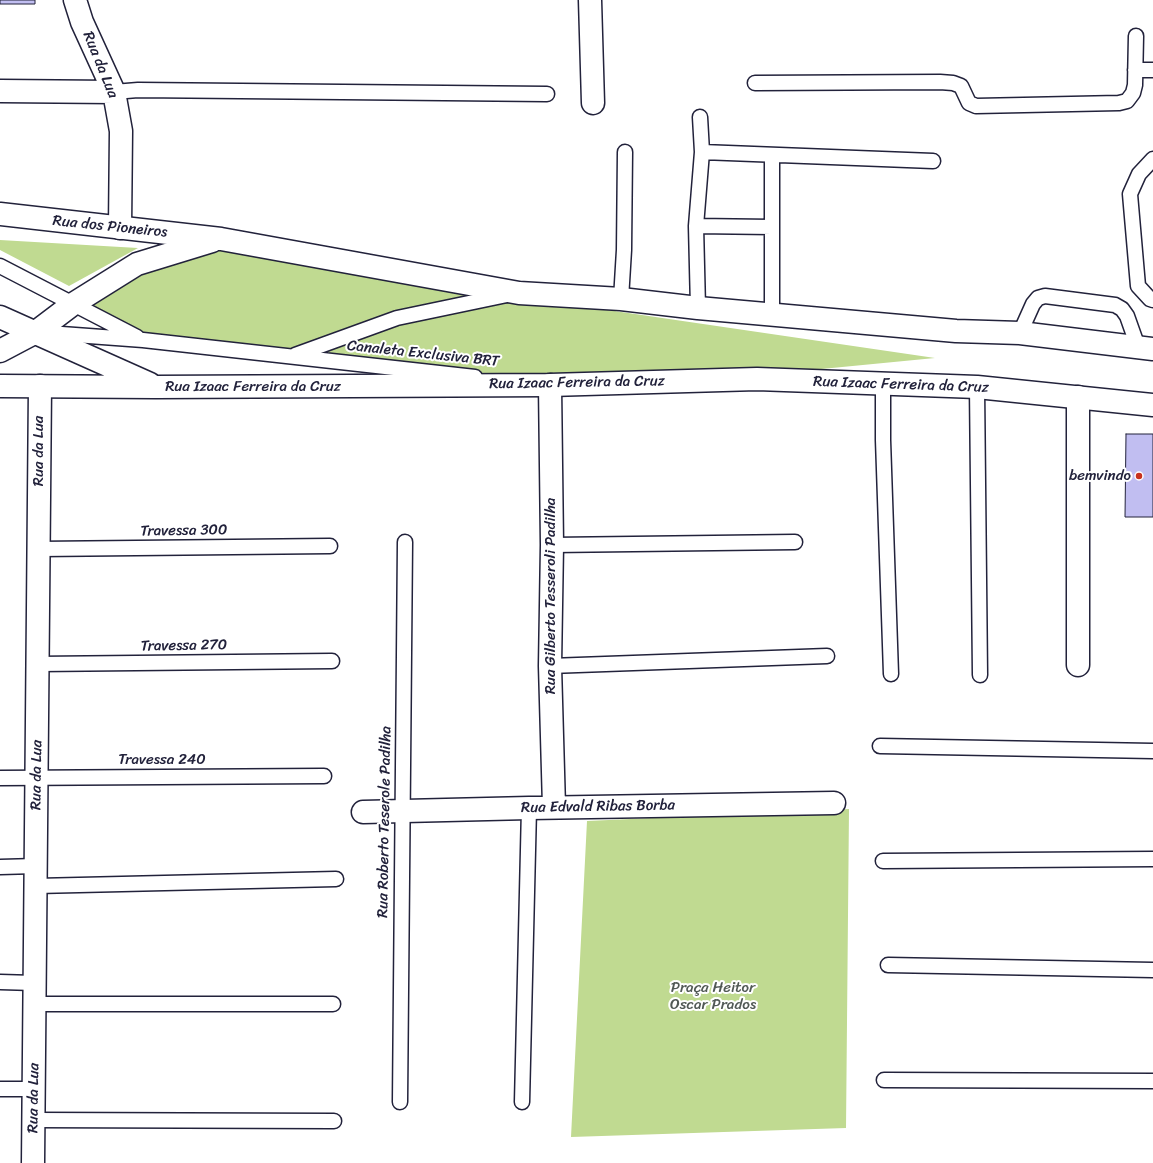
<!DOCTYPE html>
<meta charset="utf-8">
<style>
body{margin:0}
canvas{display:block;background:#fff}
</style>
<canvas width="1153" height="1163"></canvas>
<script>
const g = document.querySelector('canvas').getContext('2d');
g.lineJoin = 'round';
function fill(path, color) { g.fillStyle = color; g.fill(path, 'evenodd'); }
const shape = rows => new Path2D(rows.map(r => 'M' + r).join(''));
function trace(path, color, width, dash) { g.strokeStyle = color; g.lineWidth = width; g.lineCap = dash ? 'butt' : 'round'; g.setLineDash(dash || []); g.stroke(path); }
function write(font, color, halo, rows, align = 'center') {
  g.font = font + ' Sriracha,sans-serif'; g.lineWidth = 4; g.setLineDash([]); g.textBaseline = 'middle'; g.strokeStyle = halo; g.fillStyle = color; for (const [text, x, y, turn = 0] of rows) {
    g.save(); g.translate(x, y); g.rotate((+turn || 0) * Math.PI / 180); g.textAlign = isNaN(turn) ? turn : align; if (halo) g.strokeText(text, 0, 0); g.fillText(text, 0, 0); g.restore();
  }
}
const green = shape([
 [0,240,138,248,69,286,0,250],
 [223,243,500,294,289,352,151,337,86,303,145,267],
 [519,297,935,358,739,377,546,383,307,356,404,320],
 [849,809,846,1128,571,1137,587,821]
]);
const building = shape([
 [0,0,35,0,35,4,0,4,0,0],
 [1126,434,1153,434,1153,517,1125,517,1126,434]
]);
const service = shape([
 [1135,70,1153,70],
 [755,83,940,82,953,83,961,86,969,103,976,106,1119,103,1127,101,1133,93,1135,85,1136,36],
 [114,92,138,90,547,94],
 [700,117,702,152,933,161],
 [1153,159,1139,174,1130,194,1138,286,1150,299,1153,300],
 [696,226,772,227],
 [0,266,137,337],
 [621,299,624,250,625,152],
 [698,308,696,226,702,152],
 [772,315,772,155],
 [48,333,143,340,475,377],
 [1020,333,1033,304,1038,298,1045,296,1115,305,1122,309,1127,316,1138,347],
 [295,355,397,318,507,295],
 [883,383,883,440,891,674],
 [977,387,980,675],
 [552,545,795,542],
 [39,549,330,546],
 [38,664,332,661],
 [550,666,827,656],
 [880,746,1153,751],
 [0,778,324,776],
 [883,861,1153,859],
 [0,867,36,866],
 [36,886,336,879],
 [888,965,1153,970],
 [0,982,34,983],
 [35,1004,333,1004],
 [884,1080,1153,1081],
 [0,1089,34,1089],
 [400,1102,405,542],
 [522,1102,529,808],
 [34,1120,334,1121]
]);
const minor = shape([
 [75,0,82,22,114,92,121,131,120,228],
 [590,0,593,103],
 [0,91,114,92],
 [550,385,552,545,550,666,554,807],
 [1078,397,1078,665],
 [363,812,529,808,834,803],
 [33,1163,40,386]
]);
const secondary = shape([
 [0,214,221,239,519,293,621,299,698,308,956,331,1020,333,1153,349],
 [0,317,150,384],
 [0,351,36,332,73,304,137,264,212,241],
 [0,386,156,387,550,385,757,379,977,387,1153,405]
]);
const markers = [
 [1139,476,4,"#c8321e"]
];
const streetNames = [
 ["Rua da Lua",100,65,68],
 ["Rua dos Pioneiros",110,227,6],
 ["Canaleta Exclusiva BRT",423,354,6],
 ["Rua Izaac Ferreira da Cruz",577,383,-1],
 ["Rua Izaac Ferreira da Cruz",901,385,2],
 ["Rua Izaac Ferreira da Cruz",253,387],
 ["Rua da Lua",39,451,-90],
 ["Travessa 300",184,531,-1],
 ["Rua Gilberto Tesseroli Padilha",551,596,-90],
 ["Travessa 270",184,646,-1],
 ["Travessa 240",162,760],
 ["Rua da Lua",37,775,-89],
 ["Rua Edvald Ribas Borba",598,807,-1],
 ["Rua Roberto Teserole Padilha",385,822,-89],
 ["Rua da Lua",34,1098,-89]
];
const poiNames = [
 ["bemvindo",1131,476]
];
const parkNames = [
 ["Praça Heitor",713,988],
 ["Oscar Prados",713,1005]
];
fill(green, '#c0da91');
fill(building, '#c1bef1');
trace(building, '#22223b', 1);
trace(service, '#22223b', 17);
trace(minor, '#22223b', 25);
trace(secondary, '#22223b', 25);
trace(service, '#fff', 14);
trace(minor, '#fff', 22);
trace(secondary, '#fff', 22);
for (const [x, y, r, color] of markers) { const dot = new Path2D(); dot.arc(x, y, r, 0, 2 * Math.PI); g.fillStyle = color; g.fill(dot); trace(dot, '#fff', 1.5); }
write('15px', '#22223b', '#fff', streetNames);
write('15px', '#22223b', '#fff', poiNames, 'right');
write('15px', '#515955', '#fff', parkNames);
</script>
